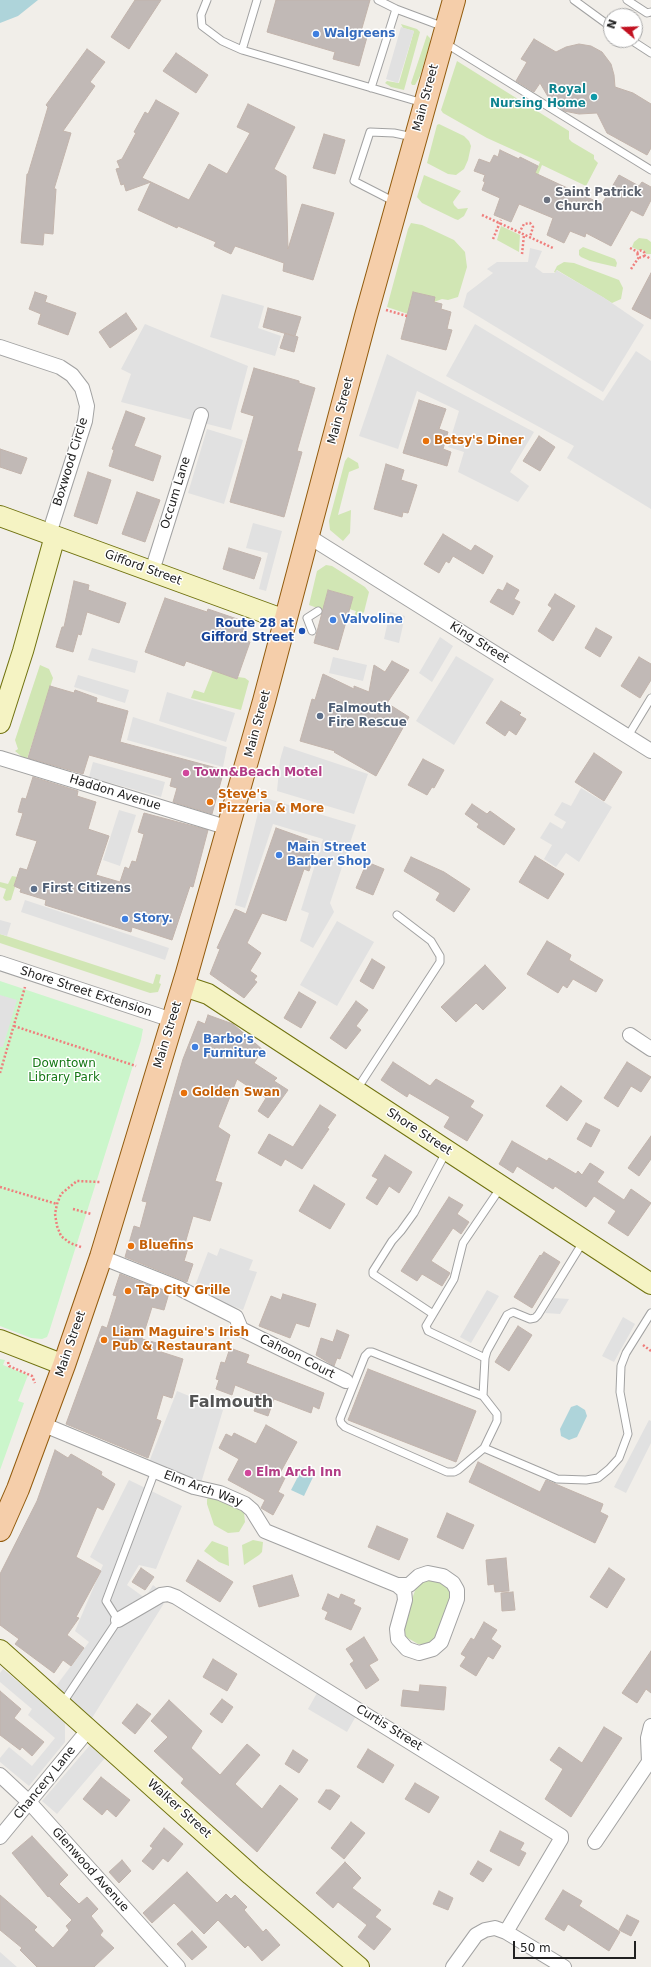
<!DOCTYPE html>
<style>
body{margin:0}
#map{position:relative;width:651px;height:1967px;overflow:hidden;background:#f1eee9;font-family:"DejaVu Sans",sans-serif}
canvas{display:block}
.north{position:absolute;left:603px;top:8px;width:40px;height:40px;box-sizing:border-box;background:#fff;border:1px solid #a6a6a6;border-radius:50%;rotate:289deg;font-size:11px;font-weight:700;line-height:16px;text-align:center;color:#212121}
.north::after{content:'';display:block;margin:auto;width:14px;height:18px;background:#c21120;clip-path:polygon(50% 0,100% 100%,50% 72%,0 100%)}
.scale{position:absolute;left:513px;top:1941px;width:123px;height:18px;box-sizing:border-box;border:2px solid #212121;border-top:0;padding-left:5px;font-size:12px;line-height:14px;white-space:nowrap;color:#212121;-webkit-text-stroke:3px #fff;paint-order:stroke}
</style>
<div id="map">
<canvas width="651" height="1967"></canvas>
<div class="north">N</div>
<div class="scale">50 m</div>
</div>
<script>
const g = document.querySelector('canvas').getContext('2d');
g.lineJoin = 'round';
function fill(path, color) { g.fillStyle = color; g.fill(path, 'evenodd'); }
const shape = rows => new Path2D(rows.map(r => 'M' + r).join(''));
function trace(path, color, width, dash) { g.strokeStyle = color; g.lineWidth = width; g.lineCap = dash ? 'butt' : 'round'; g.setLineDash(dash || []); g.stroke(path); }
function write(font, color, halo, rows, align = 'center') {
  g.font = font + ' "DejaVu Sans",sans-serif'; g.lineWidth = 3; g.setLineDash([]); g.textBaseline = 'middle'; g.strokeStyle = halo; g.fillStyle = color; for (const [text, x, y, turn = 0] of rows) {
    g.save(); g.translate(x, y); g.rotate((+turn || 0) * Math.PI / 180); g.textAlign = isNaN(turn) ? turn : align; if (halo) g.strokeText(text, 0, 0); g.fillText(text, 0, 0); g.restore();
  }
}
const grass = shape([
 [401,24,417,29,420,32,404,90,391,87,385,83,387,81,399,83,414,31,403,28],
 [427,35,430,38,430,43,420,76,415,85,412,85,411,83],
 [457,61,569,131,569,139,572,142,594,155,594,159,598,163,586,186,542,165,538,175,535,173,540,162,487,138,443,113,441,110],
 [439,124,464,136,469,141,471,146,468,160,464,169,456,175,448,174,427,163,437,125],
 [424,175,461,191,453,202,454,205,458,209,468,208,464,216,458,220,455,219,422,203,417,197],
 [411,223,422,225,454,240,465,252,467,267,458,297,448,300,442,299,434,302,434,297,413,292,408,314,387,307,408,229],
 [501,226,520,235,519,252,497,240],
 [639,238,647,239,651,242,651,254,646,254,643,250,638,250,632,247,634,242],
 [583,247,615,259,617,263,616,267,590,261,581,257,579,255,579,250],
 [564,262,574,263,619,280,623,288,621,299,612,303,557,270,556,273,554,272,557,266],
 [348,457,358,463,359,468,349,472,338,515,351,510,350,533,343,541,330,530,329,521,345,461],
 [326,565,332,566,365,587,369,592,364,612,360,616,354,616,356,611,349,609,353,597,328,590,323,610,309,605,317,571],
 [40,665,49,669,53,678,27,759,21,756,15,751,18,749,15,740],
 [213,670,237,679,238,677,245,678,249,681,241,710,191,698,194,690,204,693],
 [12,876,17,877,14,886,15,887,11,900,6,901,3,898,6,889,0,887,0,882,8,884],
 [0,934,153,984,156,974,161,975,159,983,161,984,158,992,150,993,0,943],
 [214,1496,241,1509,244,1513,245,1522,239,1532,228,1533,214,1525,207,1504,207,1499,210,1497],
 [253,1540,263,1542,262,1552,259,1555,244,1565,242,1545],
 [212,1541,228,1547,229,1566,219,1562,204,1551],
 [425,1579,445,1583,451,1593,437,1638,430,1644,418,1644,406,1637,403,1623,416,1588]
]);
const park = shape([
 [0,981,143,1029,141,1040,49,1332,47,1337,42,1339,31,1338,0,1326],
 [0,1359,5,1360,3,1365,28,1375,18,1401,24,1403,0,1470]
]);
const parking = shape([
 [401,27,414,31,398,83,386,79],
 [530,248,542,251,535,267,543,273,555,273,556,270,603,297,644,325,603,392,463,307,467,293,493,273,487,269,497,262,528,262],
 [222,294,264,306,258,328,281,336,275,356,210,337],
 [145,324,248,366,231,430,121,402,131,374,121,369],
 [475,324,603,401,636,351,651,361,651,509,567,458,574,446,446,376],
 [387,354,534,432,510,472,529,486,518,502,458,472,464,452,448,447,459,411,417,391,398,449,359,436],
 [207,429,243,440,224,504,188,493],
 [253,523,282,531,266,591,259,589,268,553,246,548],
 [390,612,405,616,399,643,384,639],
 [440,637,453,646,432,682,419,673],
 [92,648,138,661,135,673,88,660],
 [456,656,494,679,454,745,416,721],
 [333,657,367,665,363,681,329,673],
 [78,675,129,690,125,703,74,687],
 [167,692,235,713,226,742,159,721],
 [133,717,227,747,223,767,127,740],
 [284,746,368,774,354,814,277,791,280,760],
 [93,762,165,782,161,797,89,777],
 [581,788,612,807,579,862,566,853,556,867,544,859,552,845,540,838,550,822,562,829,566,822,554,815,562,802,571,806],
 [262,797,356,825,330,903,334,912,313,948,300,941,309,913,301,910,323,839,273,824,245,908,235,905],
 [119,810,136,815,120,866,103,860],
 [25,900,169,948,165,960,21,912],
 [0,920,11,923,7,936,0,934],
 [337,921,374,942,337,1006,300,985],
 [0,995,17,1000,3,1047,0,1047],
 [220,1248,253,1260,249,1270,257,1272,243,1310,193,1291,208,1252,217,1256],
 [487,1290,499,1296,471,1343,460,1337],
 [554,1298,569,1299,560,1314,545,1313],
 [623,1317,635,1324,614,1362,602,1356],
 [177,1391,223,1410,201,1483,149,1462],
 [649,1420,651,1421,651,1443,626,1493,614,1487],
 [129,1480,182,1506,156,1569,139,1565,127,1585,145,1598,153,1585,168,1597,92,1718,56,1686,89,1642,75,1631,103,1565,90,1557],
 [3,1669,65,1721,65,1742,29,1786,0,1762,0,1758,9,1747,32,1766,55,1738,28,1715,32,1709,0,1682,0,1673],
 [317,1693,356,1716,347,1732,308,1709],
 [90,1745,105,1758,57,1814,42,1801],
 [0,1952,17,1967,0,1967]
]);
const water = shape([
 [0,0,38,0,18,16,0,23],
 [577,1405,585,1410,587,1416,577,1437,569,1440,561,1436,560,1429,571,1407],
 [303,1467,315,1473,304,1496,291,1490]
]);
const building = shape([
 [135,0,161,0,129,49,111,37,135,0],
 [276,0,370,0,360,35,367,37,359,66,333,59,335,52,267,32,276,0],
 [534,39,556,52,566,47,579,44,591,46,602,52,611,64,614,75,615,87,633,93,651,104,651,148,647,155,607,133,597,113,579,114,564,111,550,100,540,83,534,92,516,81,527,62,521,59,534,39],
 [87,49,105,62,90,82,95,86,63,131,71,133,54,189,56,189,53,234,44,233,43,245,21,243,27,174,28,174,48,107,46,105,87,49],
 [176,53,208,75,196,93,163,71,176,53],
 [156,100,179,113,142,178,151,182,126,191,124,184,121,185,116,169,120,168,117,161,122,159,136,133,134,132,145,112,148,114,156,100],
 [248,104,295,127,274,169,286,176,288,249,302,204,334,213,313,280,283,271,284,263,235,246,231,254,214,246,216,242,178,226,177,228,138,210,151,182,189,200,209,164,227,174,250,133,237,127,248,104],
 [324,134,345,140,335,174,313,168,324,134],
 [500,150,519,159,520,157,538,166,535,173,602,204,619,175,639,186,642,182,651,187,651,200,643,216,631,210,611,246,586,233,585,237,570,231,564,243,547,235,553,218,519,204,511,222,494,215,500,198,482,190,485,182,483,181,485,175,474,171,479,159,490,163,494,155,498,157,500,150],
 [651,273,651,319,632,309,651,273],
 [35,292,47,296,45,302,76,313,68,335,38,324,41,314,29,309,35,292],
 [413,292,435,297,434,302,442,304,441,309,451,312,447,329,452,330,446,350,401,339,413,292],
 [268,308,301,317,295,336,298,337,294,352,280,348,285,333,294,336,263,327,268,308],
 [126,313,137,329,110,348,99,332,126,313],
 [254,368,299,381,299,383,315,388,297,451,302,452,284,517,230,502,254,416,241,412,254,368],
 [419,400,446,409,439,429,448,432,443,449,451,452,447,466,403,453,419,400],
 [126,411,145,418,134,446,161,456,153,481,109,466,114,450,112,449,126,411],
 [539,436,555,447,540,471,523,461,539,436],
 [0,449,27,458,21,474,0,467,0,449],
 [386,464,404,470,401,480,417,485,408,513,403,512,402,517,374,509,386,464],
 [88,472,111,480,97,524,74,516,88,472],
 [137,492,160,500,145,542,122,534,137,492],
 [443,534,471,551,475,545,493,556,483,574,453,556,449,563,446,561,439,573,424,564,443,534],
 [229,548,261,558,254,579,223,569,229,548],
 [74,581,89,585,88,590,126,603,119,623,87,612,81,635,78,634,73,652,56,647,62,627,64,627,74,581],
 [507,583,519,590,514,599,520,602,513,615,490,602,498,589,503,591,507,583],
 [328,590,353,597,338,650,314,643,328,590],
 [555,594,575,606,553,641,538,631,552,608,548,605,555,594],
 [165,598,207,612,208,609,246,622,240,638,250,642,237,679,186,661,184,666,145,652,165,598],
 [596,628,612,637,600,657,585,648,596,628],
 [639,657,651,664,651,680,640,698,621,686,639,657],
 [392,661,409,670,387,703,409,717,376,776,334,752,335,751,300,741,312,699,315,700,323,674,354,689,354,686,369,692,374,665,385,672,392,661],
 [50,686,74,693,75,690,97,698,96,702,128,711,120,742,224,770,212,814,173,802,177,788,170,786,172,778,89,755,83,774,28,758,50,686],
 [501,701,521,713,519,715,526,719,516,735,509,730,505,736,486,723,501,701],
 [594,753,622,772,604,801,575,782,594,753],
 [423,759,444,770,434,788,432,787,427,795,408,785,423,759],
 [33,777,78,791,77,796,96,802,88,829,109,836,96,875,120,882,125,867,129,869,132,861,136,862,144,834,138,832,144,813,208,830,193,887,190,886,172,940,132,927,131,932,45,905,46,900,20,892,21,889,14,886,20,868,27,870,37,841,16,835,23,813,18,812,22,798,26,799,33,777],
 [472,804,487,814,490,811,515,829,504,845,477,827,479,824,465,814,472,804],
 [276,828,318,843,309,871,304,869,286,921,262,913,247,943,261,953,250,971,257,976,254,980,257,982,244,998,210,974,220,949,217,948,235,909,246,914,276,828],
 [535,856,564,874,548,899,519,882,535,856],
 [411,857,444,872,470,889,454,912,436,900,440,893,404,871,411,857],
 [367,862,384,869,373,895,356,888,367,862],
 [547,941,571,955,569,960,603,980,596,992,573,979,567,988,563,985,558,993,527,974,547,941],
 [372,959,385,967,373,989,360,981,372,959],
 [485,965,506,988,483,1010,476,1003,456,1022,441,1007,485,965],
 [299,992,316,1002,301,1028,284,1018,299,992],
 [356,1001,368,1010,356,1026,361,1030,346,1049,330,1038,356,1001],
 [208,1015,233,1024,263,1050,254,1063,277,1078,274,1081,288,1090,268,1118,258,1111,266,1098,237,1079,218,1127,230,1135,215,1181,222,1183,210,1221,193,1216,184,1247,188,1248,184,1261,193,1264,187,1282,125,1257,134,1226,140,1228,147,1202,142,1201,183,1059,198,1021,205,1024,208,1015],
 [393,1062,430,1086,436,1079,474,1101,470,1107,483,1115,467,1141,444,1127,450,1117,409,1093,407,1097,381,1080,393,1062],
 [627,1062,651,1077,641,1092,631,1086,618,1107,604,1098,627,1062],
 [561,1086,582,1101,567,1121,546,1106,561,1086],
 [320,1105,336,1115,327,1128,329,1129,302,1169,285,1159,281,1166,258,1153,269,1134,293,1147,320,1105],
 [586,1123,600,1130,591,1147,577,1139,586,1123],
 [651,1136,651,1159,639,1176,628,1168,651,1136],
 [512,1141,547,1161,549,1158,576,1174,578,1171,582,1175,590,1163,604,1172,597,1182,624,1200,631,1189,651,1203,628,1236,608,1223,616,1211,594,1196,586,1207,555,1186,553,1189,517,1166,513,1173,499,1164,512,1141],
 [385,1155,412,1172,399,1193,389,1186,377,1205,366,1198,378,1179,372,1176,385,1155],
 [314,1185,345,1204,330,1229,299,1211,314,1185],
 [449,1197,463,1205,457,1214,469,1222,461,1234,453,1228,431,1261,450,1273,442,1286,422,1274,417,1281,401,1271,449,1197],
 [544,1252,560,1262,532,1308,514,1297,540,1255,541,1256,544,1252],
 [120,1274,169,1293,164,1310,152,1307,142,1339,157,1343,155,1350,183,1359,172,1398,163,1395,156,1419,161,1421,148,1458,66,1424,102,1326,107,1328,117,1296,113,1295,120,1274],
 [283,1294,316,1304,309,1327,296,1323,290,1338,259,1326,271,1296,281,1300,283,1294],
 [518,1326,532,1335,509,1371,495,1362,518,1326],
 [337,1330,349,1335,340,1359,337,1358,334,1366,316,1355,321,1338,333,1342,337,1330],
 [230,1348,249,1355,246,1363,324,1393,319,1409,313,1406,311,1413,274,1399,268,1416,254,1411,260,1395,235,1385,232,1395,216,1389,219,1380,216,1379,221,1362,225,1363,230,1348],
 [368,1369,476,1411,456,1462,348,1420,368,1369],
 [266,1425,297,1442,279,1475,285,1478,278,1492,284,1495,273,1515,261,1508,265,1500,228,1480,239,1459,219,1448,226,1434,232,1437,234,1433,256,1444,266,1425],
 [55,1450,68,1458,71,1454,102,1472,101,1475,115,1484,103,1510,97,1507,76,1557,101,1571,76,1617,79,1618,67,1635,84,1648,71,1666,63,1660,54,1673,15,1644,19,1639,0,1625,0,1574,37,1501,55,1450],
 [478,1462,540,1492,546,1480,603,1504,600,1512,608,1516,595,1543,469,1482,478,1462],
 [447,1513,474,1525,463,1549,437,1537,447,1513],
 [377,1526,408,1539,399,1560,368,1547,377,1526],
 [506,1558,509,1591,495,1592,494,1584,488,1585,486,1560,506,1558],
 [198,1560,233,1582,220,1602,186,1581,198,1560],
 [141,1568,154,1577,145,1590,132,1582,141,1568],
 [609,1568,625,1579,607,1608,590,1597,609,1568],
 [292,1575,299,1596,259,1607,253,1586,292,1575],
 [513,1592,515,1610,502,1611,501,1593,513,1592],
 [328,1594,339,1599,341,1594,355,1600,353,1604,361,1608,351,1630,325,1619,328,1612,322,1609,328,1594],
 [484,1622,497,1630,491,1639,501,1646,493,1659,488,1656,476,1676,460,1666,466,1657,461,1654,471,1638,474,1640,484,1622],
 [364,1637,378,1660,369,1665,379,1680,366,1689,350,1664,354,1661,346,1649,364,1637],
 [651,1651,651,1693,646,1689,637,1703,622,1693,651,1651],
 [213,1659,237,1674,227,1691,203,1677,213,1659],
 [420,1685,446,1687,444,1710,401,1706,403,1690,419,1692,420,1685],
 [0,1691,21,1709,14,1718,44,1742,32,1756,22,1747,20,1750,0,1735,0,1691],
 [222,1699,233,1707,222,1723,210,1714,222,1699],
 [169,1700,202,1731,191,1748,220,1775,247,1744,260,1755,235,1784,262,1809,280,1785,298,1799,257,1852,181,1783,184,1779,154,1751,168,1737,151,1721,169,1700],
 [137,1704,151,1714,135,1734,122,1723,137,1704],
 [604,1727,622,1738,571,1817,545,1799,563,1769,550,1760,559,1747,582,1763,604,1727],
 [368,1749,394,1765,383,1783,357,1767,368,1749],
 [293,1750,308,1760,299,1773,285,1764,293,1750],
 [101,1777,130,1800,116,1817,107,1809,102,1815,83,1799,101,1777],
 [415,1783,439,1797,429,1813,405,1799,415,1783],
 [326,1790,331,1790,340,1796,330,1810,318,1802,326,1790],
 [351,1822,365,1833,344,1859,331,1848,351,1822],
 [164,1828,183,1844,168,1862,163,1858,153,1870,142,1861,153,1848,150,1846,164,1828],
 [500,1831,524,1843,520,1850,526,1853,519,1866,490,1851,500,1831],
 [32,1836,68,1875,59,1884,79,1904,87,1897,98,1909,91,1916,103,1931,100,1935,114,1948,94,1967,37,1967,20,1950,22,1948,0,1930,0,1895,37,1927,34,1930,53,1948,69,1930,66,1926,72,1920,49,1896,48,1897,12,1853,32,1836],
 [122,1860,131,1871,119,1883,109,1872,122,1860],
 [478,1861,492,1869,483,1882,470,1874,478,1861],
 [345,1862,361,1878,352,1888,381,1910,375,1917,391,1929,374,1950,358,1937,367,1925,338,1902,333,1908,316,1893,345,1862],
 [187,1872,217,1903,226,1894,231,1899,235,1895,247,1907,244,1910,263,1932,266,1929,280,1945,262,1961,248,1945,245,1948,218,1920,204,1934,174,1903,152,1923,143,1913,187,1872],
 [563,1890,582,1901,579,1906,620,1932,609,1951,568,1924,564,1931,545,1919,563,1890],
 [439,1891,453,1898,448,1910,433,1904,439,1891],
 [627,1915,639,1921,631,1936,619,1930,627,1915],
 [192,1931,207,1947,192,1960,177,1944,192,1931]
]);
const path = shape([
 [482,215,553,248],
 [519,233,524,224,530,223,533,227,530,237],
 [493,239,501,220],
 [630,248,638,252],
 '637.5 254a3.5 3.5 0 1 1 7 0a3.5 3.5 0 1 1-7 0Z',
 [522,254,524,235],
 [644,255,651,259],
 [631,269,639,257],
 [386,310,407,316],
 [14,1026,136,1066],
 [0,1073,25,987],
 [0,1187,57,1204],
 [73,1209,91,1214],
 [81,1247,70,1243,61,1236,57,1226,55,1214,57,1204,61,1194,77,1181,100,1182],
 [643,1345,651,1351],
 [8,1362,9,1366,32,1376,35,1383]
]);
const lane = shape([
 [207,0,201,15,202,26,222,41,242,50],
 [257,0,242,50,423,103],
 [378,0,396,9,444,27],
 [574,0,611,27],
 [627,0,647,13,651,12],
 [631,40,651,53],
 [445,43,651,170],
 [371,88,396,9],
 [395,202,354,181,370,132,394,133,413,137],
 [312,631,307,618,318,611],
 [628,736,651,698],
 [357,1089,440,962,440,956,431,941,397,915],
 [583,1242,538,1315,535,1318,530,1319,513,1312,507,1315,487,1351,485,1358,483,1396,497,1414,497,1421,484,1448,557,1479,586,1480,598,1478,609,1469,619,1458,628,1434,620,1392,621,1366,626,1353,651,1313],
 [433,1314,373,1274,373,1271,392,1241,401,1231,414,1213,446,1152],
 [485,1358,428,1331,426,1326,454,1279,463,1243,501,1187],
 [483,1396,372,1352,369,1352,365,1356,340,1419,341,1423,345,1427,447,1472,454,1472,458,1470,484,1448],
 [62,1704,118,1620,106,1601,155,1471]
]);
const street = shape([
 [0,347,60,367,72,375,82,388,84,395,87,406,85,421,49,534],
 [308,536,651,751],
 [152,571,201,415],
 [0,758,229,828],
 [0,963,172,1020],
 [630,1035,651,1049],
 [101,1257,179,1288,236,1317,241,1329,346,1381],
 [42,1424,194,1487,220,1493,245,1504,252,1510,265,1531,397,1585,404,1591,405,1600,397,1629,398,1639,407,1649,419,1653,433,1649,441,1642,457,1599,457,1590,453,1583,443,1576,428,1573,419,1576,409,1585,397,1585],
 [118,1620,161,1595,168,1594,176,1597,561,1836,561,1839,506,1932],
 [0,1775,30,1803,178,1967],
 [0,1837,89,1729],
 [595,1842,649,1762,648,1738,651,1726],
 [453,1967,476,1935,485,1930,495,1928,506,1932,564,1967]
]);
const secondary = shape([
 [0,516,285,620],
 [0,723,23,651,55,536],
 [184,986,208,994,651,1284],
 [0,1340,64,1365],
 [0,1650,251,1875,359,1967]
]);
const primary = shape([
 [0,1530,18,1489,64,1365,101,1257,187,973,264,701,366,316,454,0]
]);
const markers = [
 [316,34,4,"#3f7fe0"],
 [594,97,4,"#0f9aa8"],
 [547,200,4,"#6b7280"],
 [426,441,4,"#e8710a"],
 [333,620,4,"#3f7fe0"],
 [302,631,4,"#1a4fb4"],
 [320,716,4,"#5c6f8a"],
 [186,773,4,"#d1479c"],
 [210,802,4,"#e8710a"],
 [279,855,4,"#3f7fe0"],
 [34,889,4,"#5c6f8a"],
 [125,919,4,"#3f7fe0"],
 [195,1047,4,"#3f7fe0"],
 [184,1093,4,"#e8710a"],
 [131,1246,4,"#e8710a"],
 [128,1291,4,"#e8710a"],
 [104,1340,4,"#e8710a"],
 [248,1473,4,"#d1479c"]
];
const shopNames = [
 ["Walgreens",324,34],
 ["Valvoline",341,620],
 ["Main Street",287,848],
 ["Barber Shop",287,862],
 ["Story.",133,919],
 ["Barbo's",203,1040],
 ["Furniture",203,1054]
];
const cultureNames = [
 ["Royal",586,90],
 ["Nursing Home",586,104]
];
const streetNames = [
 ["Main Street",426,98,-75],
 ["Main Street",341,411,-75],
 ["Boxwood Circle",71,462,-73],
 ["Occum Lane",176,493,-73],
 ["Gifford Street",143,568,20],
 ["King Street",479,643,32],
 ["Main Street",258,724,-75],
 ["Haddon Avenue",115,793,17],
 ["Shore Street Extension",86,992,18],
 ["Main Street",168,1035,-73],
 ["Shore Street",419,1132,33],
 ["Main Street",71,1344,-71],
 ["Cahoon Court",297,1357,27],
 ["Elm Arch Way",203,1489,20],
 ["Curtis Street",389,1728,32],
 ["Chancery Lane",45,1783,-51],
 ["Walker Street",179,1809,42],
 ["Glenwood Avenue",90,1870,48]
];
const worshipNames = [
 ["Saint Patrick",555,193],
 ["Church",555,207]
];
const foodNames = [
 ["Betsy's Diner",434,441],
 ["Steve's",218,795],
 ["Pizzeria & More",218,809],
 ["Golden Swan",192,1093],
 ["Bluefins",139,1246],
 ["Tap City Grille",136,1291],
 ["Liam Maguire's Irish",112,1333],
 ["Pub & Restaurant",112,1347]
];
const transitNames = [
 ["Route 28 at",294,624],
 ["Gifford Street",294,638]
];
const serviceNames = [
 ["Falmouth",328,709],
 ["Fire Rescue",328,723],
 ["First Citizens",42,889]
];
const hotelNames = [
 ["Town&Beach Motel",194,773],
 ["Elm Arch Inn",256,1473]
];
const parkNames = [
 ["Downtown",64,1064],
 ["Library Park",64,1078]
];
const districtNames = [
 ["Falmouth",231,1403]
];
fill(grass, '#d1e6b4');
fill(park, '#cbf6cb');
fill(parking, '#e1e1e1');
fill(water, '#aed4da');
fill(building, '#c1b9b6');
trace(building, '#c2b4ac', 1);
trace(lane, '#a2a2a2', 9);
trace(street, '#a2a2a2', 16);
trace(secondary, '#70720f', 22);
trace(primary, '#925b0d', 24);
trace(path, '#ef7e7c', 2.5, [2, 2]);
trace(lane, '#fff', 7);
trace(street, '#fff', 14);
trace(secondary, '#f5f3c3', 20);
trace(primary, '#f5ceaa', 22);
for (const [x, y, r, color] of markers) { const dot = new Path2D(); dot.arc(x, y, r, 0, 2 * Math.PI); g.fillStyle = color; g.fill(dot); trace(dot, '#fff', 1.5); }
write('bold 12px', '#366cbe', '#fff', shopNames, 'left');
write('bold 12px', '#0d838f', '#fff', cultureNames, 'right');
write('12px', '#212121', '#fff', streetNames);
write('bold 12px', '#5b616d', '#fff', worshipNames, 'left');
write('bold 12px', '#c56008', '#fff', foodNames, 'left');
write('bold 12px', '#164399', '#fff', transitNames, 'right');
write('bold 12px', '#4e5e75', '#fff', serviceNames, 'left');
write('bold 12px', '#b23c85', '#fff', hotelNames, 'left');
write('12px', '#167916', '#fff', parkNames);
write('bold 16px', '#545454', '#fff', districtNames);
</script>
